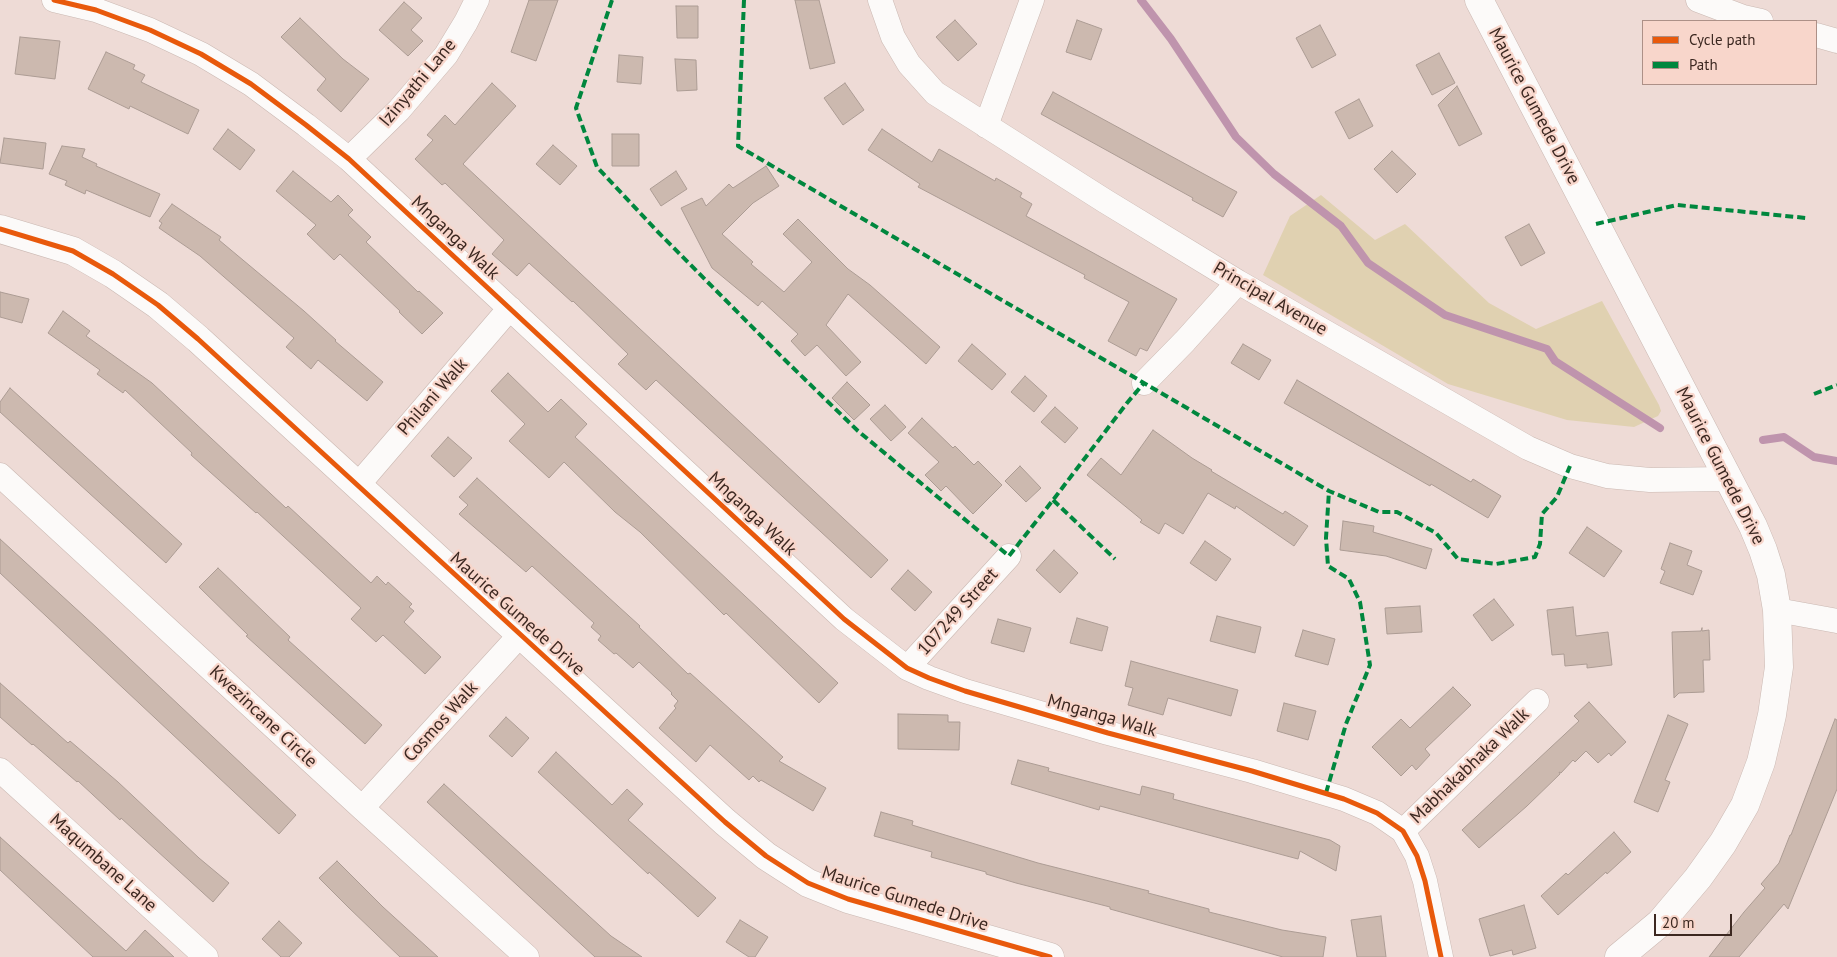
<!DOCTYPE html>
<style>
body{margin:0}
#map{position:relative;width:1837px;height:957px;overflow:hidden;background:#eedbd6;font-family:"PT Sans",sans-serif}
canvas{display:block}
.legend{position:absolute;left:1642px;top:20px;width:175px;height:65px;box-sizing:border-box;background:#f8d6cb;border:1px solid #ad9087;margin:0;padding:6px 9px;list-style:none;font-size:15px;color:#3c2821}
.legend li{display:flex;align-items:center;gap:10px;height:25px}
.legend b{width:25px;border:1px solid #ad9087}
.scale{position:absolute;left:1654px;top:914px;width:78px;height:22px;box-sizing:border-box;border:2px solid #3c2821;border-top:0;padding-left:6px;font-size:15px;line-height:18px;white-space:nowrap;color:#3c2821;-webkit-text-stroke:4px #f8d6cb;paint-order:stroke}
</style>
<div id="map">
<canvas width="1837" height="957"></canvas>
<ul class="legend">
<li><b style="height:6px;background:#e8590c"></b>Cycle path</li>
<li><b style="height:6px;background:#00873e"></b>Path</li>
</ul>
<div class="scale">20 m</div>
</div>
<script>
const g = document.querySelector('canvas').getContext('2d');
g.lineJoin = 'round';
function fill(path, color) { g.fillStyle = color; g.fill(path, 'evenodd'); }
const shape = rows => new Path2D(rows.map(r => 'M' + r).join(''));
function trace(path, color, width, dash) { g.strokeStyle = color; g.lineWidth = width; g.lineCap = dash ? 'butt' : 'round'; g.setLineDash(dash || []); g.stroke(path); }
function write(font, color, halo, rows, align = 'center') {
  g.font = font + ' "PT Sans",sans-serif'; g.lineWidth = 4.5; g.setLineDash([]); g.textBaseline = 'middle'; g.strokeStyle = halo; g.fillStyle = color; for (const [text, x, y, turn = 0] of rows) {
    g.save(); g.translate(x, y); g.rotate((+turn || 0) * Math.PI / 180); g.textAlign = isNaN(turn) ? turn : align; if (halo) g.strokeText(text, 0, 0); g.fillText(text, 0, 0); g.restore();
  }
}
const green = shape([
 [1321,195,1375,240,1405,224,1489,303,1536,329,1602,301,1659,405,1661,411,1658,416,1634,427,1567,420,1448,384,1263,275,1290,216]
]);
const stream = shape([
 [1141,0,1171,39,1236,137,1274,174,1341,226,1368,263,1445,315,1547,349,1555,361,1660,428],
 [1763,440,1784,437,1814,457,1837,461]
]);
const building = shape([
 [529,0,558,0,536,61,511,52,529,0],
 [795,0,819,0,835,63,810,69,795,0],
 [404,2,422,18,411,30,423,41,408,56,379,30,404,2],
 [676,6,698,6,698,38,677,38,676,6],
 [300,18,343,59,369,79,341,112,317,90,326,79,281,37,300,18],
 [955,20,977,44,958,61,936,37,955,20],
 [1077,20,1102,29,1091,60,1066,52,1077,20],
 [1320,25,1336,55,1312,68,1296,38,1320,25],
 [20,37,60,41,55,79,15,74,20,37],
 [106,52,135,65,133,69,145,75,141,82,199,110,188,134,130,106,129,109,88,89,106,52],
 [1439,53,1455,83,1432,95,1416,65,1439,53],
 [619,55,643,57,641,84,617,82,619,55],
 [675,59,696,60,697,90,677,91,675,59],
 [492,83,516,106,463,164,888,560,871,578,656,380,646,390,618,364,628,354,573,301,572,302,529,263,517,276,492,254,504,240,445,183,442,185,415,159,433,140,427,135,445,115,455,125,492,83],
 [845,83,864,110,843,125,824,98,845,83],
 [1457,86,1482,134,1459,146,1438,105,1457,86],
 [1053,92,1237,192,1223,217,1192,200,1193,198,1041,114,1053,92],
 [1359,99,1373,126,1349,139,1335,112,1359,99],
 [228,129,255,150,240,170,213,149,228,129],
 [882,129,932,162,939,149,995,181,996,178,1022,193,1020,197,1032,204,1026,216,1177,299,1147,351,1140,348,1136,356,1108,341,1129,302,1084,278,1085,275,918,187,920,184,868,150,882,129],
 [612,134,639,134,639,166,612,166,612,134],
 [4,138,46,143,43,169,0,163,4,138],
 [553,145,577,166,560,185,536,164,553,145],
 [62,146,85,149,82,157,97,164,96,166,160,194,150,217,86,190,85,194,65,185,67,181,49,174,62,146],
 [1392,151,1416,174,1397,193,1374,169,1392,151],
 [766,166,779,186,753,203,722,234,753,262,751,264,784,292,812,262,783,234,798,219,848,269,870,285,940,347,926,364,848,294,826,325,861,362,846,376,817,345,805,356,791,341,798,334,762,301,758,306,712,268,681,208,702,198,706,206,729,184,733,188,766,166],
 [293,171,331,202,338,195,353,210,348,215,371,237,366,242,418,292,419,291,443,313,422,334,399,312,400,311,340,254,334,260,307,234,316,225,276,191,293,171],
 [676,171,687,189,661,206,650,189,676,171],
 [172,204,221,237,219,240,304,311,336,340,335,341,383,382,367,401,318,360,311,369,286,347,294,338,200,256,159,228,162,223,159,221,172,204],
 [1529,224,1545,253,1521,266,1505,237,1529,224],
 [0,292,29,299,22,323,0,317,0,292],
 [63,311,90,331,86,336,152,383,286,508,288,506,371,583,377,576,386,585,388,582,412,604,409,607,414,611,404,622,441,657,425,674,383,635,376,642,351,619,361,608,257,512,256,513,191,455,192,453,125,390,123,393,97,374,100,370,48,333,63,311],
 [972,344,1006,374,992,390,958,361,972,344],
 [1243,344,1271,360,1259,380,1231,363,1243,344],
 [508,373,548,412,561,399,587,424,575,437,838,683,819,703,726,613,724,615,640,532,615,512,564,462,549,478,509,441,525,424,491,391,508,373],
 [1025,376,1047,396,1034,412,1011,392,1025,376],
 [1297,380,1471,482,1473,479,1501,496,1488,518,1431,484,1430,486,1284,403,1297,380],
 [847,382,870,405,854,420,832,398,847,382],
 [10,388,182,544,166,563,0,412,0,402,10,388],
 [885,405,906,427,891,441,870,419,885,405],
 [1055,407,1078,428,1065,443,1041,422,1055,407],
 [922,418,953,448,955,446,974,465,978,461,1002,485,973,514,946,486,941,491,925,475,939,462,908,433,922,418],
 [1153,430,1192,458,1212,470,1211,471,1283,514,1285,511,1308,526,1294,546,1236,506,1235,509,1208,493,1183,534,1165,523,1159,534,1140,522,1142,520,1087,475,1101,458,1121,475,1153,430],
 [448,437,472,458,454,477,431,456,448,437],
 [1020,466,1041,488,1026,502,1005,481,1020,466],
 [477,478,640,626,639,627,688,674,690,673,783,757,779,761,826,788,813,811,761,780,759,782,753,776,749,780,710,745,696,762,659,728,676,708,674,706,678,701,671,694,672,693,639,662,633,668,616,653,614,654,598,640,601,636,591,627,594,623,532,566,526,572,459,514,468,505,459,497,477,478],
 [1343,521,1374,526,1373,532,1432,549,1426,569,1386,556,1340,550,1343,521],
 [1587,527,1622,551,1604,577,1569,553,1587,527],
 [0,539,97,628,296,815,279,834,0,573,0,539],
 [1205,541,1231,559,1216,581,1190,563,1205,541],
 [1670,543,1692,551,1687,565,1702,571,1693,595,1660,583,1665,571,1661,569,1670,543],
 [1054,550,1078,573,1060,593,1036,570,1054,550],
 [218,568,290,637,288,640,382,725,365,744,246,636,248,635,199,587,218,568],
 [908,570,932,592,915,611,891,589,908,570],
 [1494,599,1514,625,1492,641,1473,615,1494,599],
 [1420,606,1422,632,1387,634,1385,608,1420,606],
 [1573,607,1576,636,1608,632,1612,665,1587,668,1587,664,1565,666,1564,654,1552,655,1547,610,1573,607],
 [1217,616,1261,627,1255,653,1210,641,1217,616],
 [1077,618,1108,627,1102,651,1070,643,1077,618],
 [998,619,1031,628,1024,652,991,643,998,619],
 [1702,628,1702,631,1709,630,1710,660,1703,660,1704,692,1679,693,1674,698,1672,632,1701,631,1702,628],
 [1303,630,1335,639,1328,665,1295,656,1303,630],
 [1131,661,1238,690,1231,716,1168,698,1163,715,1128,705,1133,688,1125,686,1131,661],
 [0,683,68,743,70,741,118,782,199,858,229,883,213,902,121,818,120,820,78,781,77,782,33,744,32,745,0,717,0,683],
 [1453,687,1471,705,1425,749,1430,755,1416,770,1412,765,1401,776,1372,747,1401,719,1410,728,1453,687],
 [1589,702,1626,742,1611,756,1609,753,1598,763,1586,751,1575,762,1573,760,1561,773,1559,772,1560,774,1527,806,1479,848,1462,830,1579,721,1574,716,1589,702],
 [1284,703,1316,711,1308,740,1277,731,1284,703],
 [898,714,948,715,948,722,960,722,959,750,898,749,898,714],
 [1668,715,1688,724,1665,780,1670,782,1658,812,1634,802,1668,715],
 [506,717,529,738,512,757,489,736,506,717],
 [1835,719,1837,720,1837,789,1788,909,1784,904,1739,957,1709,957,1744,912,1765,888,1761,884,1779,863,1790,835,1791,835,1835,719],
 [556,752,612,805,627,789,643,804,628,820,716,898,698,917,649,872,648,874,538,772,556,752],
 [1018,760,1049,768,1048,771,1140,795,1142,786,1174,794,1173,799,1330,840,1340,846,1336,871,1300,851,1298,859,1100,806,1099,810,1011,784,1018,760],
 [444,784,611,936,642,957,595,957,427,802,444,784],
 [881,812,913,821,912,825,1038,863,1149,891,1148,893,1209,909,1209,912,1282,930,1326,937,1323,957,1283,957,1110,909,1110,907,1016,883,986,874,986,872,931,857,932,852,874,836,881,812],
 [1614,832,1631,852,1607,874,1606,872,1558,915,1541,896,1566,873,1568,875,1614,832],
 [0,837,126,951,145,930,174,957,93,957,0,870,0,837],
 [337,861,383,907,438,957,400,957,348,907,319,878,337,861],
 [1524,905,1536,948,1513,955,1512,950,1490,956,1479,919,1524,905],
 [1381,916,1386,957,1357,957,1351,920,1381,916],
 [740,920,768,937,755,957,749,957,726,942,740,920],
 [279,921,302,943,289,957,281,957,262,939,279,921]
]);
const street = shape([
 [54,0,96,10,150,30,201,54,251,84,306,125,349,159,844,619,907,668,929,678,965,691,1108,733,1252,771,1344,799,1377,813,1403,831,1417,856,1425,881,1441,957],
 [880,0,893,37,909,64,935,93,1105,201,1238,282,1528,448,1570,466,1607,476,1650,480,1728,479],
 [1698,0,1743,17,1761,21],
 [1816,35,1837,41],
 [986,126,1032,0],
 [349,159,399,110,446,55,466,22,477,0],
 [1144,383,1185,341,1238,282],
 [0,475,362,808,527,957],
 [357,486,510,308],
 [1777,610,1837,621],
 [907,668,1009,556],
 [0,770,206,957],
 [362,808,520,635],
 [1403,831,1537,701]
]);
const secondary = shape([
 [1479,0,1753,526,1763,550,1771,575,1777,610,1779,667,1772,715,1761,762,1745,805,1723,843,1698,878,1660,923,1619,957],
 [0,229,73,251,113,274,158,305,198,339,725,822,766,856,808,883,848,899,1050,957]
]);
const quiet = shape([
 [612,0,576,108,597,167,657,231,785,360,858,431,1009,556,1053,500,1127,403,1144,383],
 [744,0,738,146,1329,491,1379,512,1397,512,1436,533,1458,559,1496,564,1535,557,1540,544,1542,514,1557,497,1570,466],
 [1596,224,1677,205,1806,218],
 [1814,394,1837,385],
 [1053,500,1115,559],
 [1326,793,1346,724,1370,665,1360,602,1349,579,1328,566,1326,538,1329,491]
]);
const cycleway = shape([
 [54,0,96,10,150,30,201,54,251,84,306,125,349,159,844,619,907,668,929,678,965,691,1108,733,1252,771,1344,799,1377,813,1403,831,1417,856,1425,881,1441,957],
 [0,229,73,251,113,274,158,305,198,339,725,822,766,856,808,883,848,899,1050,957]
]);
const streetNames = [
 ["Izinyathi Lane",418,83,-50],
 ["Maurice Gumede Drive",1534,106,62],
 ["Mnganga Walk",455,238,43],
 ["Principal Avenue",1270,299,30],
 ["Philani Walk",433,397,-49],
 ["Maurice Gumede Drive",1720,466,63],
 ["Mnganga Walk",752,514,43],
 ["107249 Street",958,612,-48],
 ["Maurice Gumede Drive",517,614,42],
 ["Mnganga Walk",1102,716,16],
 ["Kwezincane Circle",263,717,43],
 ["Cosmos Walk",441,722,-48],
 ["Mabhakabhaka Walk",1470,766,-44],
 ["Maqumbane Lane",103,863,42],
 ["Maurice Gumede Drive",905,899,18]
];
fill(green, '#e0d1b1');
trace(stream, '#bf94ad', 8);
fill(building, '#ccb9af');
trace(building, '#ac9c94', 1);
trace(street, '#cab8b2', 25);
trace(secondary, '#cab8b2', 29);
trace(street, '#fcfaf9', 24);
trace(secondary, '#fcfaf9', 28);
trace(quiet, '#00873e', 4, [8, 4]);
trace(cycleway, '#e8590c', 5);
write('18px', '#3c2821', '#f8d6cb', streetNames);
</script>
